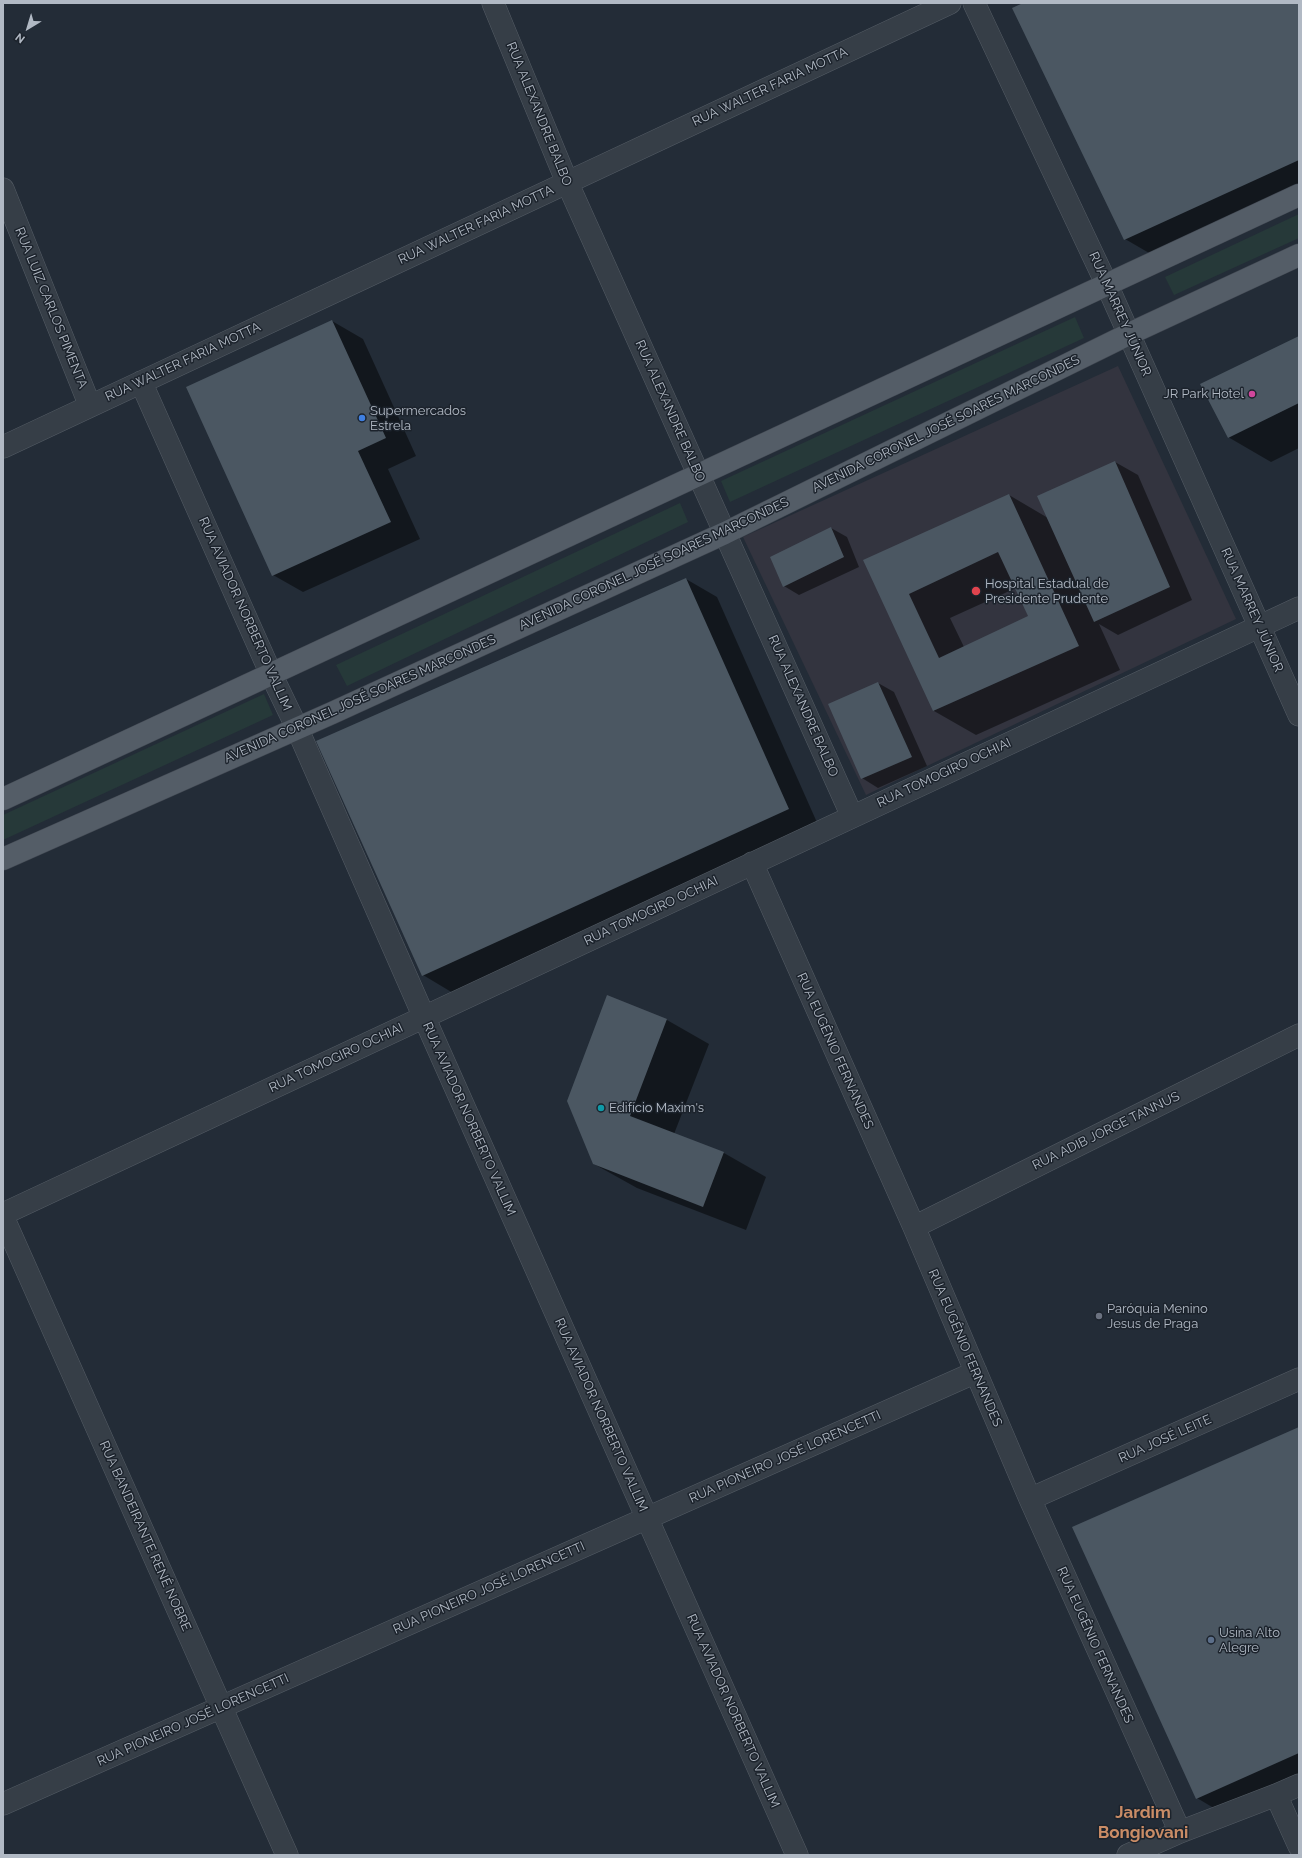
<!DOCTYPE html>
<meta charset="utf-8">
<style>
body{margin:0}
#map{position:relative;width:1302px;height:1858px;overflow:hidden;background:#232c37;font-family:Raleway,sans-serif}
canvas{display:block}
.frame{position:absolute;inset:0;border:4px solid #b1b9c4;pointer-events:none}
.north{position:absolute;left:8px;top:8px;width:40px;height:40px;-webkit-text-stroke:3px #1c232c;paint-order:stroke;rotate:218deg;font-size:11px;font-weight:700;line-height:16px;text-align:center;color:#b1b9c4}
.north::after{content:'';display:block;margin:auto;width:14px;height:18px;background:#b1b9c4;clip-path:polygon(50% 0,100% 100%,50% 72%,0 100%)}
</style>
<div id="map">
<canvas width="1302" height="1858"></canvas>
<div class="frame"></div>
<div class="north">N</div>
</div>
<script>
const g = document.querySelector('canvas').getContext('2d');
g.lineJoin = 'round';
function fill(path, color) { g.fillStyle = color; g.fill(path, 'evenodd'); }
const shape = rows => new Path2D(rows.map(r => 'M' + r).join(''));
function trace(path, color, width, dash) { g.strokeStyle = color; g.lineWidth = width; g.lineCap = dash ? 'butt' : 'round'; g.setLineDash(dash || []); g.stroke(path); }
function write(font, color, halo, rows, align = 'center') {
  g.font = font + ' Raleway,sans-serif'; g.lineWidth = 3; g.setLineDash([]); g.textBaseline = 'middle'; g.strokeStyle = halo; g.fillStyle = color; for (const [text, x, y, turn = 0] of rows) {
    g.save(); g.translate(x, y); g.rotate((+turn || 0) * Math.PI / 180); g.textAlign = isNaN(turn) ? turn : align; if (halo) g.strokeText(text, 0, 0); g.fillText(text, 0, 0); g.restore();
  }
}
const medical = shape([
 [1118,366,1236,619,866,795,743,537]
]);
const green = shape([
 [1299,214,1299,238,1174,295,1165,277],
 [1075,317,1084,338,730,502,721,481],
 [680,503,688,522,347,686,336,665],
 [264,694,273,715,3,840,3,815]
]);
const shadow = shape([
 [1025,3,1299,3,1299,191,1156,257,1125,239],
 [332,321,363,339,416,456,388,469,420,539,303,592,273,575],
 [1299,337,1299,448,1271,462,1228,437],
 [1115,462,1138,475,1192,600,1118,635,1099,624,1120,670,976,735,934,711,865,560,1009,495,1048,518],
 [1016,588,1029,617,964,647,950,618],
 [831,528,847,537,859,567,799,595,784,586],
 [686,579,717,597,819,827,453,993,423,975],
 [878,683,894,692,927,766,878,788,862,778],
 [607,997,667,1020,709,1044,674,1134,724,1153,766,1177,746,1230,637,1188,594,1164],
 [1299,1428,1299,1784,1227,1816,1197,1798]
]);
const building = shape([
 [1023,3,1299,3,1299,160,1124,240,1012,8],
 [332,320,386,438,358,451,391,522,272,576,186,387],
 [1299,336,1299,403,1228,438,1200,384],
 [1115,461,1170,587,1094,622,1037,496],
 [1009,494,1079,646,933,711,863,560],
 [998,552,1028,616,939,658,909,594],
 [831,527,844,557,783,587,770,557],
 [686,578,789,809,422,976,316,741],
 [878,682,912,757,861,779,828,704],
 [607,995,667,1019,630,1116,724,1152,703,1207,593,1164,567,1101],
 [1299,1427,1299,1753,1196,1799,1072,1527]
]);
const minor = shape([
 [493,3,567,182,852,816],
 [974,3,1107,285,1299,715],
 [3,189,90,406],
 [141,382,271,674,297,728,424,1017,797,1855],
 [3,447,950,3],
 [752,863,914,1227,1030,1499,1180,1832],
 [3,1214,1299,608],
 [3,1217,287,1855],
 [914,1227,1299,1035],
 [1030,1499,1299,1379],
 [1276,1795,1299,1846],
 [3,1804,976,1372],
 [1128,1855,1180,1832,1276,1795,1299,1785]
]);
const major = shape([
 [3,799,1299,195],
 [3,859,332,713,725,533,1129,334,1299,255]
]);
const markers = [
 [1252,394,4,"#d1479c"],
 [362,418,4,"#3f7fe0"],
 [976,591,5,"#e0444e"],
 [601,1108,4,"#0f9aa8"],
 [1099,1316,4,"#6b7280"],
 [1211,1640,4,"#5c6f8a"]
];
const streetNames = [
 ["RUA WALTER FARIA MOTTA",770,87,-25],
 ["RUA ALEXANDRE BALBO",539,114,68],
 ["RUA WALTER FARIA MOTTA",476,225,-25],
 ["RUA LUIZ CARLOS PIMENTA",51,308,68],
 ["RUA MARREY JÚNIOR",1120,314,66],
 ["RUA WALTER FARIA MOTTA",183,362,-25],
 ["RUA ALEXANDRE BALBO",670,411,66],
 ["AVENIDA CORONEL JOSÉ SOARES MARCONDES",946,424,-26],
 ["AVENIDA CORONEL JOSÉ SOARES MARCONDES",654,564,-25],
 ["RUA MARREY JÚNIOR",1252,610,66],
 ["RUA AVIADOR NORBERTO VALLIM",245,614,66],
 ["AVENIDA CORONEL JOSÉ SOARES MARCONDES",360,699,-24],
 ["RUA ALEXANDRE BALBO",803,706,66],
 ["RUA TOMOGIRO OCHIAI",944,773,-25],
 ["RUA TOMOGIRO OCHIAI",651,911,-25],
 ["RUA EUGÊNIO FERNANDES",835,1051,66],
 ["RUA TOMOGIRO OCHIAI",336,1058,-25],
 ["RUA AVIADOR NORBERTO VALLIM",469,1119,66],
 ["RUA ADIB JORGE TANNUS",1106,1131,-26],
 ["RUA EUGÊNIO FERNANDES",965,1348,67],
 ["RUA AVIADOR NORBERTO VALLIM",601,1415,66],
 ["RUA JOSÉ LEITE",1165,1439,-24],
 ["RUA PIONEIRO JOSÉ LORENCETTI",785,1457,-24],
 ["RUA BANDEIRANTE RENÊ NOBRE",145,1536,66],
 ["RUA PIONEIRO JOSÉ LORENCETTI",489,1588,-24],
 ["RUA EUGÊNIO FERNANDES",1095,1645,66],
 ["RUA AVIADOR NORBERTO VALLIM",733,1711,66],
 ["RUA PIONEIRO JOSÉ LORENCETTI",193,1720,-24]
];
const poiNames = [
 ["JR Park Hotel",1244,394,"right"],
 ["Supermercados",370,411],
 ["Estrela",370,426],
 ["Hospital Estadual de",985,584],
 ["Presidente Prudente",985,599],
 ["Edifício Maxim's",609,1108],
 ["Paróquia Menino",1107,1309],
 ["Jesus de Praga",1107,1324],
 ["Usina Alto",1219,1633],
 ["Alegre",1219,1648]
];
const districtNames = [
 ["Jardim",1143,1813],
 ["Bongiovani",1143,1833]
];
fill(medical, '#33343f');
fill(green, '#263939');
fill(shadow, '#0007');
fill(building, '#4b5762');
trace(minor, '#545c65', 23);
trace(major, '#404751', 23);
trace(minor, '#363e47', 22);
trace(major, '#545d67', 22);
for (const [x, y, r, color] of markers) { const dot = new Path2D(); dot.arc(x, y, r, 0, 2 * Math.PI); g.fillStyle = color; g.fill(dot); trace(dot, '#1c232c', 1.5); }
write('13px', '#b1b9c4', '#1c232c', streetNames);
write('13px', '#b1b9c4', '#1c232c', poiNames, 'left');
write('bold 17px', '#c98c66', '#1c232c', districtNames);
</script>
